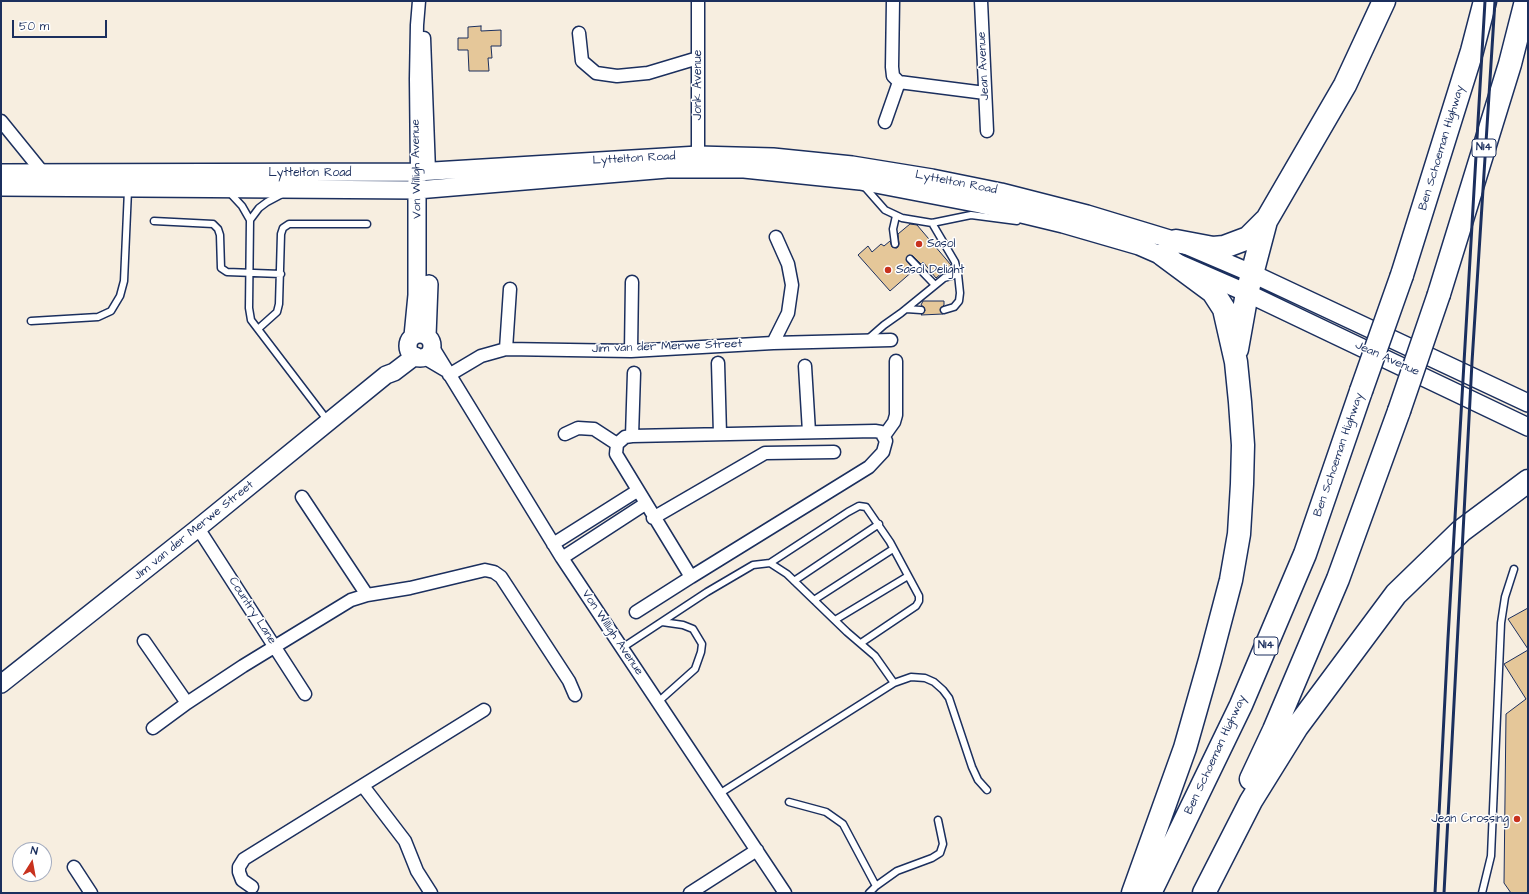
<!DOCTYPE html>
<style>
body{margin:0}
#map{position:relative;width:1529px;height:894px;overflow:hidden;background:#f7eee0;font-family:"Architects Daughter",sans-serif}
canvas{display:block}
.frame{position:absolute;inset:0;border:2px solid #1b2f5e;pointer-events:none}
.north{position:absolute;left:12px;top:842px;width:40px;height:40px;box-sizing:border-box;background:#fff;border:1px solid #a4acbf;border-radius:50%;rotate:11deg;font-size:11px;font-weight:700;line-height:16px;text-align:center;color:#1b2f5e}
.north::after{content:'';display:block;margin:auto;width:14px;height:18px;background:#c8321e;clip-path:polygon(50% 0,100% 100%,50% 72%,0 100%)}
.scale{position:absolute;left:12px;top:20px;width:95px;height:18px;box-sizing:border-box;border:2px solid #1b2f5e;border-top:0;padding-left:5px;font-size:12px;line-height:14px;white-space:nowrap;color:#1b2f5e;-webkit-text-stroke:3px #fff;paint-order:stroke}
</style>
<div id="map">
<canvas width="1529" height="894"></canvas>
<div class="frame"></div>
<div class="north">N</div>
<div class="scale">50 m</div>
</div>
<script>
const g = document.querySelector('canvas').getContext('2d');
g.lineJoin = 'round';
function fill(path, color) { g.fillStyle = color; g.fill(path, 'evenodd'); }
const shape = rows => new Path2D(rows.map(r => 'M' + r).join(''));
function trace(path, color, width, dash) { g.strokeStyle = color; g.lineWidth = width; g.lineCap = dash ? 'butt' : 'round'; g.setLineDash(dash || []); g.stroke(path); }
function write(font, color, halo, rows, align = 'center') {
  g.font = font + ' "Architects Daughter",sans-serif'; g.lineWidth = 3; g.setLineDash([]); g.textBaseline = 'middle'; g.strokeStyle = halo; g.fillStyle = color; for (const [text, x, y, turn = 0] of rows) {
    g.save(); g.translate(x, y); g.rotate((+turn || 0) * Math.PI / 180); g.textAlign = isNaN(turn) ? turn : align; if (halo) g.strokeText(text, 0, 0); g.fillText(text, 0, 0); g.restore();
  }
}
const building = shape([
 [481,26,481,31,501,30,501,46,491,46,492,58,488,58,489,71,469,71,468,50,458,50,458,38,468,38,468,27,481,26],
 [910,224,917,225,951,265,936,278,923,262,921,264,913,256,909,255,906,260,914,270,890,291,858,255,868,246,872,252,881,244,884,246,890,241,892,247,897,248,899,244,898,234,910,224],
 [923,301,944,301,944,305,940,309,943,314,921,315,925,311,924,307,921,305,923,301],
 [1528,608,1528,649,1508,619,1528,608],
 [1528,650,1528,893,1511,893,1504,883,1506,714,1526,699,1504,664,1528,650]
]);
const lane = shape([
 [863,185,885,210,902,218,932,223,971,215,1017,221],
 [229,192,242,206,250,220,249,308,251,320,328,421],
 [250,220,259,208,267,202,282,194],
 [154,221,213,224,218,229,220,235,221,268,227,272,281,274],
 [932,223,955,262,958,274,960,293,959,301,954,307,944,310],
 [895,244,893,229,896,216],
 [910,259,935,285],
 [906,309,921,310],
 [31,321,98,317,111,311,120,296,124,281,128,190],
 [258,329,277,312,279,304,281,234,283,228,289,224,367,224],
 [868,339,884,325,901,313,944,278,958,274],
 [770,563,848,512,859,506,866,507,890,542,919,596,919,601,916,606,861,643],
 [794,581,879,524],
 [814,600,893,549],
 [835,620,908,576],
 [622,648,707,592,753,565,770,563,787,574,847,632,875,656,894,683],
 [658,702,695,669,701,652,702,644,693,629,683,625,662,622],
 [719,794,894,683,911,677,925,678,934,682,943,690,949,698,972,767,978,780,987,790],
 [789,802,826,812,843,824,876,886],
 [869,893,876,886,897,871,932,858,940,853,943,844,938,820],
 [1482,893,1491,856,1501,623,1505,597,1514,569]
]);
const street = shape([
 [893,1,892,67,893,76,899,82,985,93],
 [981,1,987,131],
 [579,33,582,61,596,73,617,76,648,73,698,58],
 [424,38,429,171],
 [1,121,44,174],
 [885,122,899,82],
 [698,162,698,1],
 [417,172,416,79,417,25,419,1],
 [773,343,788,313,792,285,788,264,776,237],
 [432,346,562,558,785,893],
 [506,349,510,289],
 [631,351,632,282],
 [423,357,445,370],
 [718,363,720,434],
 [805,366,809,432],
 [449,375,481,356,506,349,631,351,773,343,891,340],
 [875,431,881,432,886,441,883,452,869,467,691,577,616,454,617,444,625,437,632,436,875,431],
 [565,434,578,428,594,429,617,444],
 [632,436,634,373],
 [884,436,894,422,896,415,896,361],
 [302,497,367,595],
 [653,518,765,453,834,452],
 [198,528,305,694],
 [553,544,637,491],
 [562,558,645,504],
 [636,612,691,577],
 [144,641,187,703],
 [153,728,187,703,243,666,351,600,367,595,410,588,485,570,494,572,501,577,569,681,575,695],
 [363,786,405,841,417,871,431,893],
 [74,867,91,893],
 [252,887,242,880,239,872,239,867,244,859,484,710],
 [690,893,757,850]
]);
const secondary = shape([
 [1,173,417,172,698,155,773,157,852,165,932,178,1001,192,1087,214,1176,241,1251,273,1528,403],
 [1,187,417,190,667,169,744,169,860,181,980,204,1063,224,1139,246,1247,293,1528,427],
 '408 346a12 12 0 1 1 24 0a12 12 0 1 1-24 0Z',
 [413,336,417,295,417,178],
 [427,336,429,284],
 [1,684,198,528,386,375,394,372,415,356]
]);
const highway = shape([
 [1176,241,1213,248,1224,247,1248,238,1265,221],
 [1402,275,1472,51,1485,1],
 [1439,294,1510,64,1526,1],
 [1237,349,1247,293,1266,221,1345,85,1384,1],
 [1251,779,1274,730,1338,579,1399,411],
 [1133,893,1185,748,1210,660,1231,580,1239,534,1242,484,1243,445,1240,402,1236,362,1224,309,1213,292,1163,255],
 [1150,893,1241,705,1305,554,1361,391],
 [1204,893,1251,801,1297,727,1396,594,1461,531,1528,481]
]);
const rail = shape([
 [1435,893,1448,638,1485,1],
 [1444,893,1472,362,1495,1]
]);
const highwayBridge = shape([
 [1361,391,1402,275],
 [1399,411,1439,294]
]);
const markers = [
 [919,244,4,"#c8321e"],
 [888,270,4,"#c8321e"],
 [1517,819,4,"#c8321e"]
];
const shields = [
 [1484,148,24],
 [1266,646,24]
];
const shieldNames = [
 ["N14",1484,148],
 ["N14",1266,646]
];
const streetNames = [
 ["Jean Avenue",984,66,-93],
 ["Jonk Avenue",698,85,-90],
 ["Ben Schoeman Highway",1442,148,-73],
 ["Lyttelton Road",634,159,-3],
 ["Von Willigh Avenue",417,169,-91],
 ["Lyttelton Road",310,173],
 ["Lyttelton Road",956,183,11],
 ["Jim van der Merwe Street",667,347,-2],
 ["Jean Avenue",1387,359,24],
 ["Ben Schoeman Highway",1339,455,-71],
 ["Jim van der Merwe Street",194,531,-39],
 ["Country Lane",252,611,57],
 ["Von Willigh Avenue",612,633,56],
 ["Ben Schoeman Highway",1216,755,-65]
];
const poiNames = [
 ["Sasol",927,244],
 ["Sasol Delight",896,270],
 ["Jean Crossing",1509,819,"right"]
];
fill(building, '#e5c799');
trace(building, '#1b2f5e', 1);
trace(lane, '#1b2f5e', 9);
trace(street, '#1b2f5e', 15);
trace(secondary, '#1b2f5e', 20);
trace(highway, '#1b2f5e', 25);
trace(lane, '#fff', 6);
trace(street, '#fff', 12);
trace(secondary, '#fff', 17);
trace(highway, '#fff', 22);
trace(rail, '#1b2f5e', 3);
trace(highwayBridge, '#1b2f5e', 25, []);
trace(highwayBridge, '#fff', 22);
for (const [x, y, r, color] of markers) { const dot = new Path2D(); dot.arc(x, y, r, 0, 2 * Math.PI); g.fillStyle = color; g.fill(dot); trace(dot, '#fff', 1.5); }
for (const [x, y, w] of shields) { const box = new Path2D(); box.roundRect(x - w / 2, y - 9, w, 18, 3); g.fillStyle = '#fff'; g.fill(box); trace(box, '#1b2f5e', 1); }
write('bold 11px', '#1b2f5e', null, shieldNames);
write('12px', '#1b2f5e', '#fff', streetNames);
write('12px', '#1b2f5e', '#fff', poiNames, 'left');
</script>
